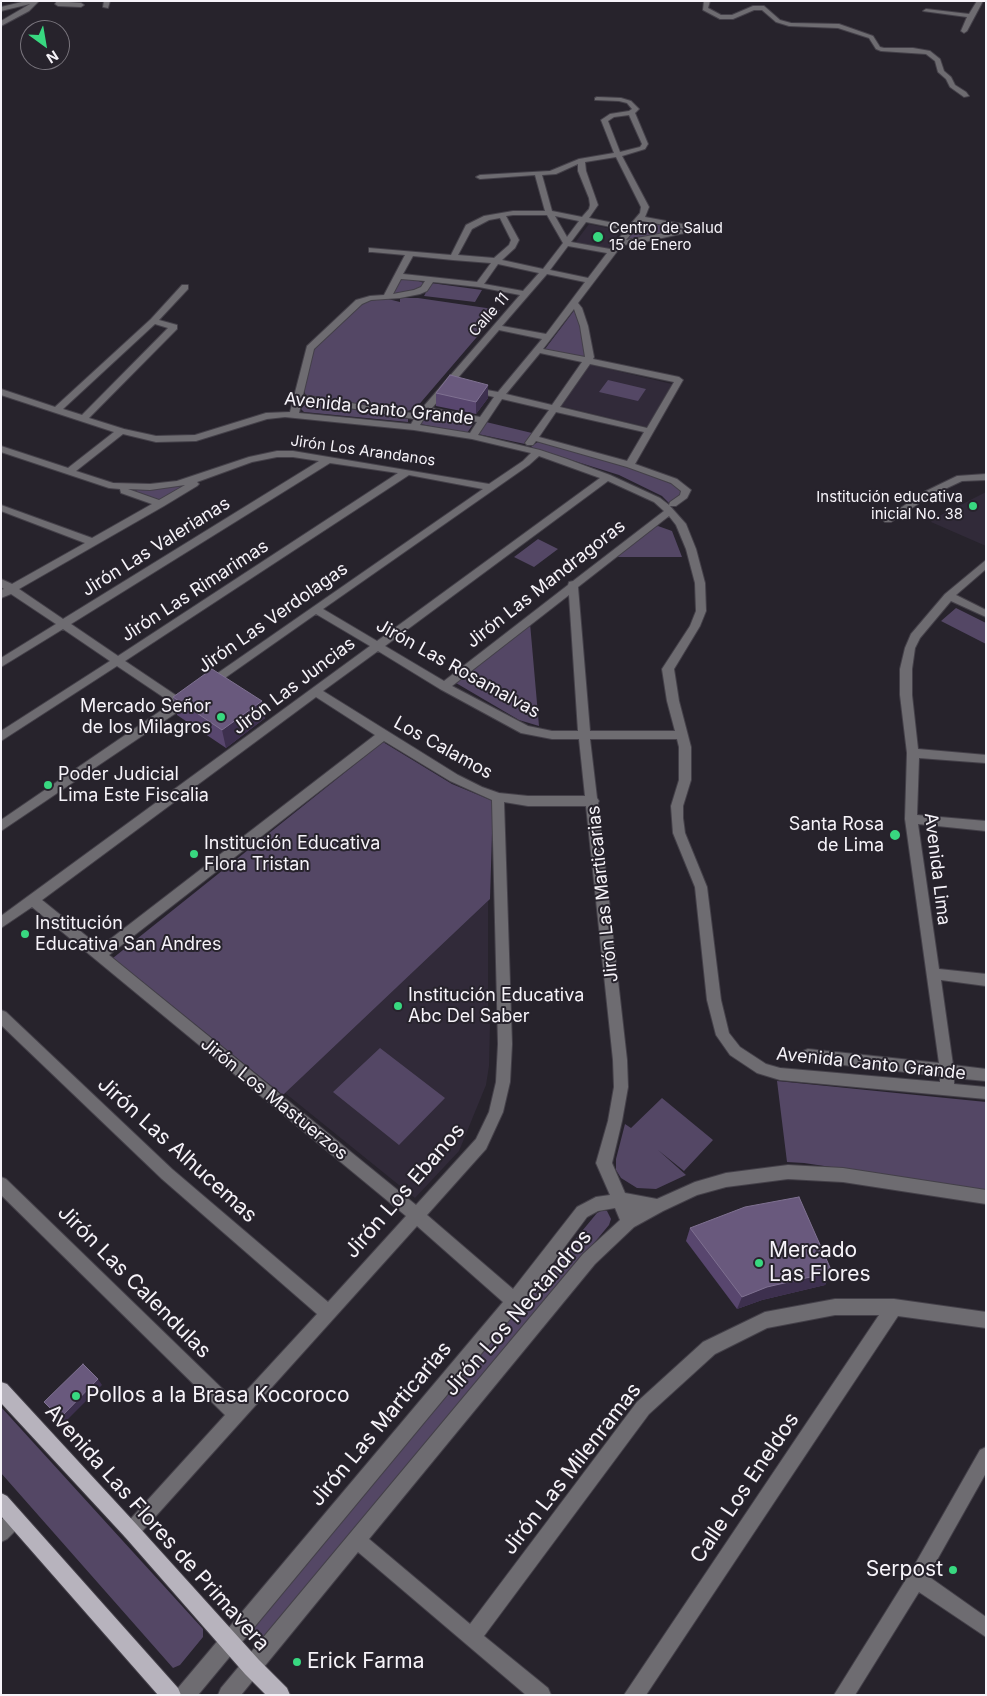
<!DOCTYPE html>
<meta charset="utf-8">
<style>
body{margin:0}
#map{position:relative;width:987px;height:1696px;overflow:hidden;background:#27232c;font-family:Inter,sans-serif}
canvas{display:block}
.frame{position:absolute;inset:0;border:2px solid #f6f3f9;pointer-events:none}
.north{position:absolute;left:20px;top:20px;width:50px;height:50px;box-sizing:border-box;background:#27232c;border:1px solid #7a767e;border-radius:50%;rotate:148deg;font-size:14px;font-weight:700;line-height:20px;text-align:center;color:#f6f3f9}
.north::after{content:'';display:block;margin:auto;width:18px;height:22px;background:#38d880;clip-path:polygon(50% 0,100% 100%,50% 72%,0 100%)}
</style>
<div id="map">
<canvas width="987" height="1696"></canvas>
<div class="frame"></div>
<div class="north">N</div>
</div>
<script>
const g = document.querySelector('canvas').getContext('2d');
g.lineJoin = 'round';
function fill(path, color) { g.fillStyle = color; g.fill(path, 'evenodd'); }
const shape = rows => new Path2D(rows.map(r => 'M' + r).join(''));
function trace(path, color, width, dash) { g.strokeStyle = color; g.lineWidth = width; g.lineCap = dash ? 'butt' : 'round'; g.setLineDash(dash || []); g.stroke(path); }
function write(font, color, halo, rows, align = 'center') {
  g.font = font + ' Inter,sans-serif'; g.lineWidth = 4; g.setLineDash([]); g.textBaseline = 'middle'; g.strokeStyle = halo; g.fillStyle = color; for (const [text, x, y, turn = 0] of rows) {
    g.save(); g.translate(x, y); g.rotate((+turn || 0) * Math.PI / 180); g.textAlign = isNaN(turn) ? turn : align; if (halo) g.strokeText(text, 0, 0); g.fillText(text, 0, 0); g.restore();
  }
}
const built = shape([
 [589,224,621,231,607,250,574,244],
 [587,365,592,365,672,384,647,427,557,405],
 [986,492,986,546,931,522,933,519],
 [488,901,488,1009,484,1012,485,1020,490,1024,489,1066,486,1085,459,1151,415,1198,285,1093]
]);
const green = shape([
 [643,221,690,229,627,240],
 [400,278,413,279,424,283,422,288,391,294],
 [431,283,482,290,475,302,424,296],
 [400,298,418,298,500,310,416,408,402,413,306,396,303,388,312,351,364,301,388,299,400,302],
 [576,308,587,358,545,349],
 [608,380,646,389,638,401,599,392],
 [311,402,408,419,408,422,304,412,301,409,306,403],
 [426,413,474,423,467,433,420,424],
 [486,422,532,433,525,444,478,434],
 [538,442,631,468,677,486,683,491,679,497,669,503,662,496,619,475,533,448,531,446],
 [181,485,183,488,160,501,134,492,137,490],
 [658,526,672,531,682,557,614,557,654,527],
 [538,539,558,549,534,567,514,557],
 [956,608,986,623,986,644,941,621],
 [530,623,539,726,519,720,456,683],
 [383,742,452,784,493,801,490,899,283,1095,113,958],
 [380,1048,445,1098,399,1145,333,1092],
 [777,1081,986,1102,986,1190,804,1163,787,1162],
 [662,1098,713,1140,684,1171,658,1150,686,1175,656,1189,637,1188,621,1178,616,1170,616,1159,625,1124,631,1128],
 [603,1210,607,1211,611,1219,609,1225,265,1638,259,1639,254,1633,255,1625,597,1213],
 [1,1407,203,1629,203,1637,180,1665,173,1668,1,1473]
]);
const minor = shape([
 [26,1,39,1,29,11,1,26,1,21,30,4,1,11,1,7,26,1],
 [57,1,81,3,84,5,81,7,58,6,55,4,57,1],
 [104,1,110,1,108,8,103,7,104,1],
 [704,1,710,1,708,8,721,15,732,15,753,6,764,6,780,20,791,23,839,24,873,36,880,47,884,48,913,48,930,51,940,59,944,71,951,77,955,85,966,92,969,96,964,97,950,87,946,79,938,72,935,61,926,54,881,51,876,49,869,38,838,28,789,26,776,22,762,10,754,10,733,19,720,19,703,10,704,1],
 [977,1,983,1,967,31,964,33,961,31,967,17,923,11,926,9,969,14,977,1],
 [597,97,621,98,631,101,639,109,635,113,648,144,645,149,622,156,649,207,645,217,693,226,698,230,640,243,622,245,578,303,582,308,588,326,594,357,593,359,679,377,683,380,635,464,677,479,691,490,687,498,676,506,670,506,686,524,696,549,705,583,706,611,700,626,674,669,679,701,691,747,691,780,683,806,683,818,685,833,707,887,721,1000,729,1033,740,1047,766,1064,780,1068,940,1082,940,1076,808,1061,803,1059,801,1055,803,1051,808,1049,939,1063,905,819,907,753,900,695,900,669,905,648,911,634,945,594,986,560,986,569,956,595,986,610,986,617,951,601,920,638,915,648,912,669,912,695,918,749,986,755,986,763,919,758,917,815,986,821,986,831,918,824,939,969,986,974,986,986,941,980,953,1065,986,1069,986,1081,954,1078,954,1084,986,1087,986,1099,780,1080,757,1073,730,1055,716,1035,707,1000,695,887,673,833,671,806,679,780,679,747,677,739,590,739,597,798,599,801,598,803,627,1060,628,1087,622,1121,612,1163,625,1193,657,1199,695,1182,726,1173,788,1165,843,1168,986,1190,986,1204,843,1182,788,1179,726,1187,697,1195,663,1211,634,1227,595,1264,369,1539,470,1624,637,1402,703,1342,765,1312,835,1299,894,1299,986,1312,986,1328,898,1316,646,1695,624,1695,879,1315,835,1315,767,1328,715,1354,649,1414,484,1636,548,1688,551,1695,526,1695,358,1552,241,1695,218,1695,221,1688,583,1254,620,1220,615,1208,598,1211,587,1217,520,1307,198,1695,175,1695,178,1688,503,1302,417,1226,137,1537,131,1540,125,1537,122,1531,125,1525,225,1415,1,1195,1,1177,6,1179,236,1402,317,1314,162,1179,1,1025,1,1010,6,1012,172,1169,328,1302,406,1216,32,907,1,928,1,916,370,646,316,614,212,687,204,687,202,684,483,489,409,475,125,661,180,698,188,694,194,698,185,707,1,831,1,820,172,703,117,666,1,741,1,731,110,661,63,629,1,667,1,658,56,624,11,594,1,598,1,590,4,589,1,587,1,579,12,584,85,543,1,511,1,505,92,538,152,504,121,493,120,489,109,488,1,452,1,446,68,468,114,432,1,395,1,389,55,407,151,319,182,285,188,285,188,289,159,320,177,325,177,329,89,418,124,429,156,436,195,435,266,413,290,412,307,346,356,300,370,296,384,295,405,255,372,252,369,252,369,248,451,255,466,225,484,216,513,211,545,211,535,175,480,179,476,177,480,175,550,171,579,159,614,153,601,120,610,114,629,111,632,109,627,103,619,101,595,100,595,98,597,97],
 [629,115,642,144,640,147,620,152,608,121,614,117,629,115],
 [616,157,641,207,640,213,629,226,589,218,598,205,586,171,585,162,616,157],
 [578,164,578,171,589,198,590,205,589,209,582,217,552,211,542,175,556,174,578,164],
 [513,215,547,215,563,243,543,269,502,260,515,248,519,240,506,216,513,215],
 [555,216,579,221,567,237,555,216],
 [500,218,511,240,509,245,494,258,458,255,472,229,489,220,500,218],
 [642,221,686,229,626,240,642,221],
 [586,222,626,230,610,249,571,242,586,222],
 [568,246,607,253,588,278,550,270,568,246],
 [413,256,453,260,491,263,477,282,403,274,413,256],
 [498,264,539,273,523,291,484,284,498,264],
 [547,274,585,282,546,334,502,326,547,274],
 [401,279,425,281,421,287,414,290,393,294,401,279],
 [433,282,479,287,520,295,417,414,303,395,314,349,362,304,371,300,400,298,420,294,427,291,433,282],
 [574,309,580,326,585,357,543,349,574,309],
 [155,324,168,328,82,415,63,409,155,324],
 [499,330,542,339,498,392,470,387,470,391,494,397,480,417,432,408,499,330],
 [540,353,582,362,552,405,506,394,540,353],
 [590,364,674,382,647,428,560,407,590,364],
 [502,399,549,410,525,443,527,445,533,445,536,441,627,467,671,483,681,491,680,495,670,502,669,505,660,498,610,475,567,459,540,450,478,435,502,399],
 [302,400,414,419,411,424,299,413,302,400],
 [428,412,477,422,470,433,420,425,428,412],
 [556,412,644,432,627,461,539,437,556,412],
 [285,417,414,430,472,439,531,453,523,461,489,484,293,451,277,451,249,457,177,481,150,484,113,483,76,471,123,434,156,442,196,441,267,419,285,417],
 [539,456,600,478,377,641,323,609,529,465,539,456],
 [277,457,293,457,319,461,63,619,19,589,164,506,197,486,199,484,197,482,252,462,277,457],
 [330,463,398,473,118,656,71,624,330,463],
 [608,481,654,502,664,511,573,581,569,582,568,585,444,681,385,646,608,481],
 [185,485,159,500,128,489,150,490,185,485],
 [669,516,676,525,686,549,695,583,696,611,690,626,662,669,667,701,675,731,590,731,578,587,669,516],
 [569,595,578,731,552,731,528,726,452,686,569,595],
 [378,651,440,689,521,733,552,739,579,739,585,796,528,796,499,793,482,787,458,775,323,691,378,651],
 [316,697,375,735,100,947,42,900,316,697],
 [384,741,450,781,492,800,498,1044,496,1082,489,1112,476,1139,416,1205,109,955,384,741],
 [504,802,528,806,586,806,613,1060,614,1087,608,1121,596,1163,610,1195,596,1197,577,1207,513,1289,427,1215,486,1149,503,1112,510,1082,512,1044,504,802],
 [986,474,986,480,962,481,930,496,891,522,885,522,883,520,924,492,957,476,986,474],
 [986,1447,986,1473,928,1576,986,1617,986,1637,919,1592,855,1695,834,1695,910,1573,980,1450,986,1447],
 [15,1510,21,1513,24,1519,21,1525,7,1539,1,1542,1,1520,9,1513,15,1510]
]);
const major = shape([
 [1,1382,7,1384,137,1525,259,1660,287,1688,290,1695,266,1695,245,1674,125,1537,1,1403,1,1382],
 [1,1493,7,1496,178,1688,181,1695,158,1695,1,1516,1,1493]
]);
const wall = shape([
 [488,385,488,398,476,414,436,406,436,393],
 [173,697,265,718,226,748,177,715],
 [690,1228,832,1272,825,1285,762,1300,737,1309,686,1241]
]);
const shadedWall = shape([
 [488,385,488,398,476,414,476,402],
 [262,701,265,718,226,748,222,730],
 [832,1272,825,1285,762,1300,737,1309,742,1297,767,1287],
 [98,1379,102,1385,64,1423,60,1418]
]);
const building = shape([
 [450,375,488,385,476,402,436,393,450,375],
 [212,669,262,701,222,730,173,697,212,669],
 [799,1197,832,1272,767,1287,742,1297,690,1228,745,1207,799,1197],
 [83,1364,98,1379,60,1418,44,1402,83,1364]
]);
const markers = [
 [598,237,6,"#38d880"],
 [973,506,5,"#38d880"],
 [221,717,5,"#38d880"],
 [48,785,5,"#38d880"],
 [895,835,6,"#38d880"],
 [194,854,5,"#38d880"],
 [25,934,5,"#38d880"],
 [398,1006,5,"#38d880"],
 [759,1263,5,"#38d880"],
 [76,1396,5,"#38d880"],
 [953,1570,5,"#38d880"],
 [297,1662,5,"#38d880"]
];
const farPoinames = [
 ["Centro de Salud",609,228],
 ["15 de Enero",609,245],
 ["Institución educativa",963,497,"right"],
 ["inicial No. 38",963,514,"right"]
];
const farStreetnames = [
 ["Calle 11",489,315,-49],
 ["Jirón Los Arandanos",363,451,8]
];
const streetNames = [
 ["Avenida Canto Grande",379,409,6],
 ["Jirón Las Valerianas",156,547,-32],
 ["Jirón Las Mandragoras",546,584,-38],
 ["Jirón Las Rimarimas",195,591,-33],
 ["Jirón Las Verdolagas",273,618,-35],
 ["Jirón Las Rosamalvas",458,669,29],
 ["Jirón Las Juncias",294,686,-37],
 ["Los Calamos",443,748,29],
 ["Avenida Lima",937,869,83],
 ["Jirón Las Marticarias",603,894,-96],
 ["Avenida Canto Grande",871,1064,6],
 ["Jirón Los Mastuerzos",274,1099,39]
];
const poiNames = [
 ["Mercado Señor",211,707,"right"],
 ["de los Milagros",211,728,"right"],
 ["Poder Judicial",58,775],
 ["Lima Este Fiscalia",58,796],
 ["Santa Rosa",884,825,"right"],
 ["de Lima",884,846,"right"],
 ["Institución Educativa",204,844],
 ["Flora Tristan",204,865],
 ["Institución",35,924],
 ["Educativa San Andres",35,945],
 ["Institución Educativa",408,996],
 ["Abc Del Saber",408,1017]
];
const nearStreetnames = [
 ["Jirón Las Alhucemas",177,1150,42],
 ["Jirón Los Ebanos",405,1191,-49],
 ["Jirón Las Calendulas",134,1282,45],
 ["Jirón Los Nectandros",518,1313,-49],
 ["Jirón Las Marticarias",381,1424,-50],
 ["Jirón Las Milenramas",572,1469,-52],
 ["Calle Los Eneldos",745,1488,-56],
 ["Avenida Las Flores de Primavera",157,1528,48]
];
const nearPoinames = [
 ["Mercado",769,1251],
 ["Las Flores",769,1275],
 ["Pollos a la Brasa Kocoroco",86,1396],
 ["Serpost",943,1570,"right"],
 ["Erick Farma",307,1662]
];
fill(built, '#312a39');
fill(green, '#544765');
trace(minor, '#444049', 2);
trace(major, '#444049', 2);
fill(minor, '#6e6c71');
fill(major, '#b7b3bd');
fill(wall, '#58466e');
fill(shadedWall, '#3d304e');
fill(building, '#69597d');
trace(building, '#7f7191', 1);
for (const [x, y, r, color] of markers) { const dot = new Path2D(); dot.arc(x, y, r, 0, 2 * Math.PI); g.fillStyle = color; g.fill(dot); trace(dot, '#27232c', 2); }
write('15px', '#f6f3f9', '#27232c', farPoinames, 'left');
write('15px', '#f6f3f9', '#27232c', farStreetnames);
write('18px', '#f6f3f9', '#27232c', streetNames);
write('18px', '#f6f3f9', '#27232c', poiNames, 'left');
write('21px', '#f6f3f9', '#27232c', nearStreetnames);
write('21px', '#f6f3f9', '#27232c', nearPoinames, 'left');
</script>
